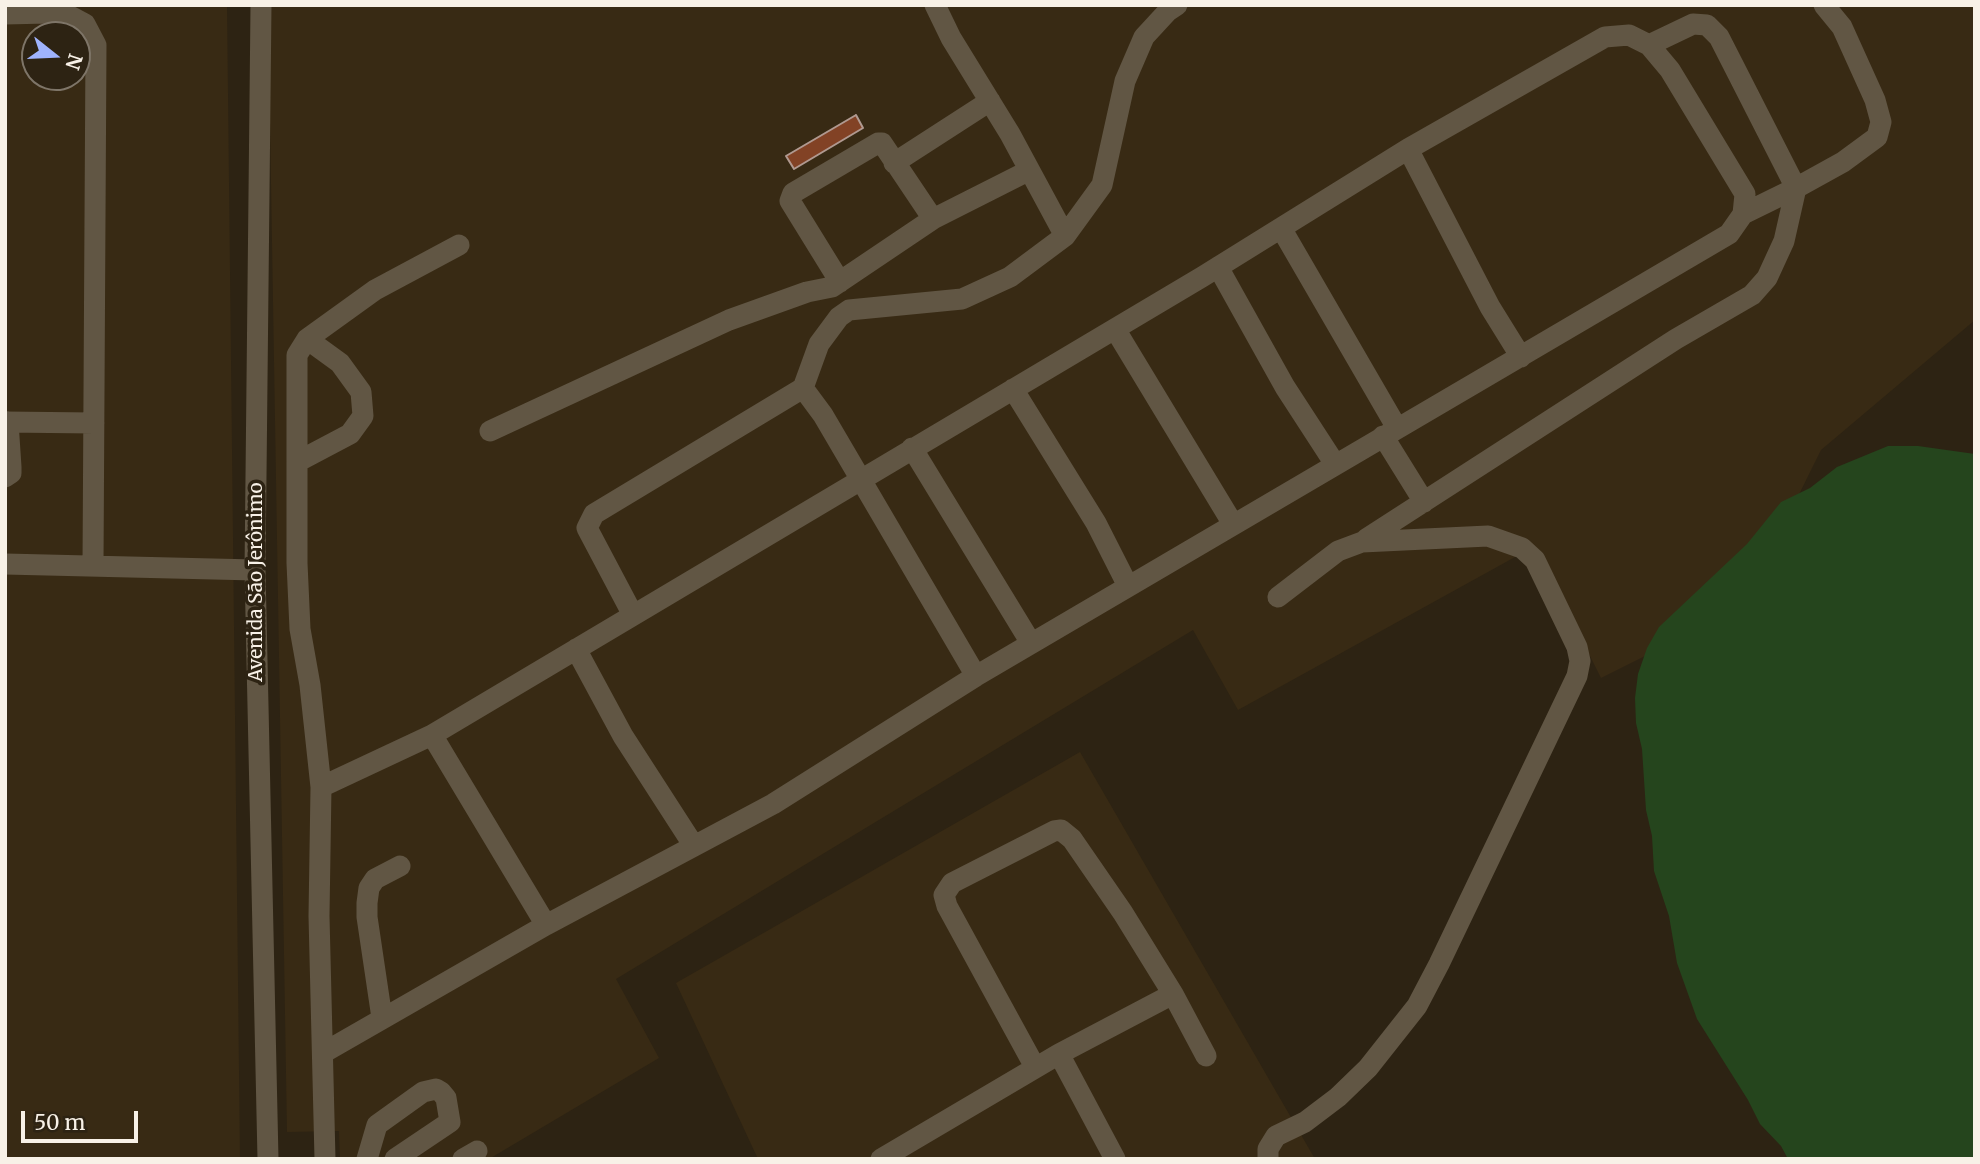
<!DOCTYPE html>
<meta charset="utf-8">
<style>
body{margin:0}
#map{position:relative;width:1980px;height:1164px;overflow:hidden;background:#2d2313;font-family:Merriweather,serif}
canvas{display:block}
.frame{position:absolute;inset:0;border:7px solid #f8f1e7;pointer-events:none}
.north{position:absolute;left:21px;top:21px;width:70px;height:70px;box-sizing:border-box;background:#2d2313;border:2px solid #7e7568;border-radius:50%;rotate:108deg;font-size:19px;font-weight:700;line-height:28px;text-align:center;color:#f8f1e7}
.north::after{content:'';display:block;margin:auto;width:24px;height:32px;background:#9fb3fd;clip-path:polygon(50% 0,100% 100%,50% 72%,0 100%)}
.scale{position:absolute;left:21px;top:1111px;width:117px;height:32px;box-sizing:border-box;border:4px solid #f8f1e7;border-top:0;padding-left:9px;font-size:21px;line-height:24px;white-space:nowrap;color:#f8f1e7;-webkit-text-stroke:5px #2d2313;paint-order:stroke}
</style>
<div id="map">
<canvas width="1980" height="1164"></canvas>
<div class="frame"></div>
<div class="north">N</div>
<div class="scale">50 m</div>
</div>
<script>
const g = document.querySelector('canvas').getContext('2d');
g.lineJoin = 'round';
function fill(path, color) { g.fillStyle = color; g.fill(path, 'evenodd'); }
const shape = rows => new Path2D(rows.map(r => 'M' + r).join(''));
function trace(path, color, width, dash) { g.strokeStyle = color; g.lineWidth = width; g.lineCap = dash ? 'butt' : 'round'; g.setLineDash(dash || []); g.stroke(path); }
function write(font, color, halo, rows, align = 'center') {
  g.font = font + ' Merriweather,serif'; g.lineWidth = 7; g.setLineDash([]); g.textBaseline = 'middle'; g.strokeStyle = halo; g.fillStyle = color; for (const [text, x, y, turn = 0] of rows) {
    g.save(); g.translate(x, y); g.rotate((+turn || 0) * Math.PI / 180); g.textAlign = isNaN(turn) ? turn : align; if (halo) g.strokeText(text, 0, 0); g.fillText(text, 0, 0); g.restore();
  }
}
const built = shape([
 [5,5,227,5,240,1159,5,1159],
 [35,35,77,35,77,77,35,77],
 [268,5,1975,5,1975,320,1821,450,1743,607,1601,678,1535,546,1238,710,1193,630,616,979,659,1058,489,1159,340,1159,339,1131,287,1132],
 [1080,752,1315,1159,758,1159,676,983]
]);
const green = shape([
 [1888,446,1918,446,1975,454,1975,1159,1788,1159,1781,1146,1760,1124,1748,1100,1697,1019,1677,963,1669,916,1654,871,1652,836,1646,810,1642,749,1636,723,1635,698,1638,674,1647,648,1659,627,1747,544,1781,502,1810,488,1837,467]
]);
const building = shape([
 [856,115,863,128,794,169,786,156,856,115]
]);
const minor = shape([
 [261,5,255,570,268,1159],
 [935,5,951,38,1010,134,1065,236],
 [5,14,47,13,70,16,85,24,96,45,93,566],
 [1649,45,1693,24,1707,25,1719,37,1796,188,1743,214],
 [1408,149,1490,307,1521,357],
 [894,163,990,101],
 [1281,228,1397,428],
 [1218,267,1285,387,1335,464],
 [840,282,790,201,793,193,878,143,882,143,933,219],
 [1115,329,1233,524],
 [803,388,819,344,839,317,849,310,962,299,1010,277,1065,236,1102,185,1125,81,1144,37,1168,11,1177,5],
 [1013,389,1096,523,1128,586],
 [5,422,94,423],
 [490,431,729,320,807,292,832,287,933,219,1028,171],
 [1383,436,1424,502],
 [912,448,1031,643],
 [297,462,350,434,363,416,361,392,340,363,307,339],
 [5,477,11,473,11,467,8,422],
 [1366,539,1676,339,1752,295,1767,278,1784,241,1796,188,1843,162,1877,137,1881,122,1875,100,1842,27,1824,5],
 [5,564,255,570],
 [633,615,587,528,594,514,803,388,823,415,976,676],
 [576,649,623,736,694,846],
 [432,735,546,925],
 [321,787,432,735,1202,277,1408,149,1605,37,1629,35,1649,45,1670,70,1745,194,1743,214,1729,234,976,676,773,804,546,925,323,1053],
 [382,1018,367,917,367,903,369,888,375,879,400,866],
 [1059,1054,1115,1159],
 [1035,1067,947,906,944,895,952,883,1054,831,1061,830,1072,839,1123,913,1173,994,1206,1056],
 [325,1159,319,916,321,787,310,685,300,629,297,563,297,355,307,339,375,290,459,245],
 [367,1159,377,1125,423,1092,436,1089,441,1092,446,1098,450,1122,395,1159],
 [463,1159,477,1151],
 [881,1159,1059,1054,1173,994],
 [1268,1159,1268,1149,1276,1136,1305,1122,1338,1097,1368,1068,1417,1006,1439,964,1577,676,1580,661,1577,647,1535,560,1522,548,1488,536,1362,542,1338,551,1278,597]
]);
const streetNames = [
 ["Avenida São Jerônimo",257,582,-90]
];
fill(built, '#382a14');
fill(green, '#25451d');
fill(building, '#824225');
trace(building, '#b09990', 2);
trace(minor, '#615644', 21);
write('19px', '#f8f1e7', '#2d2313', streetNames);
</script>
